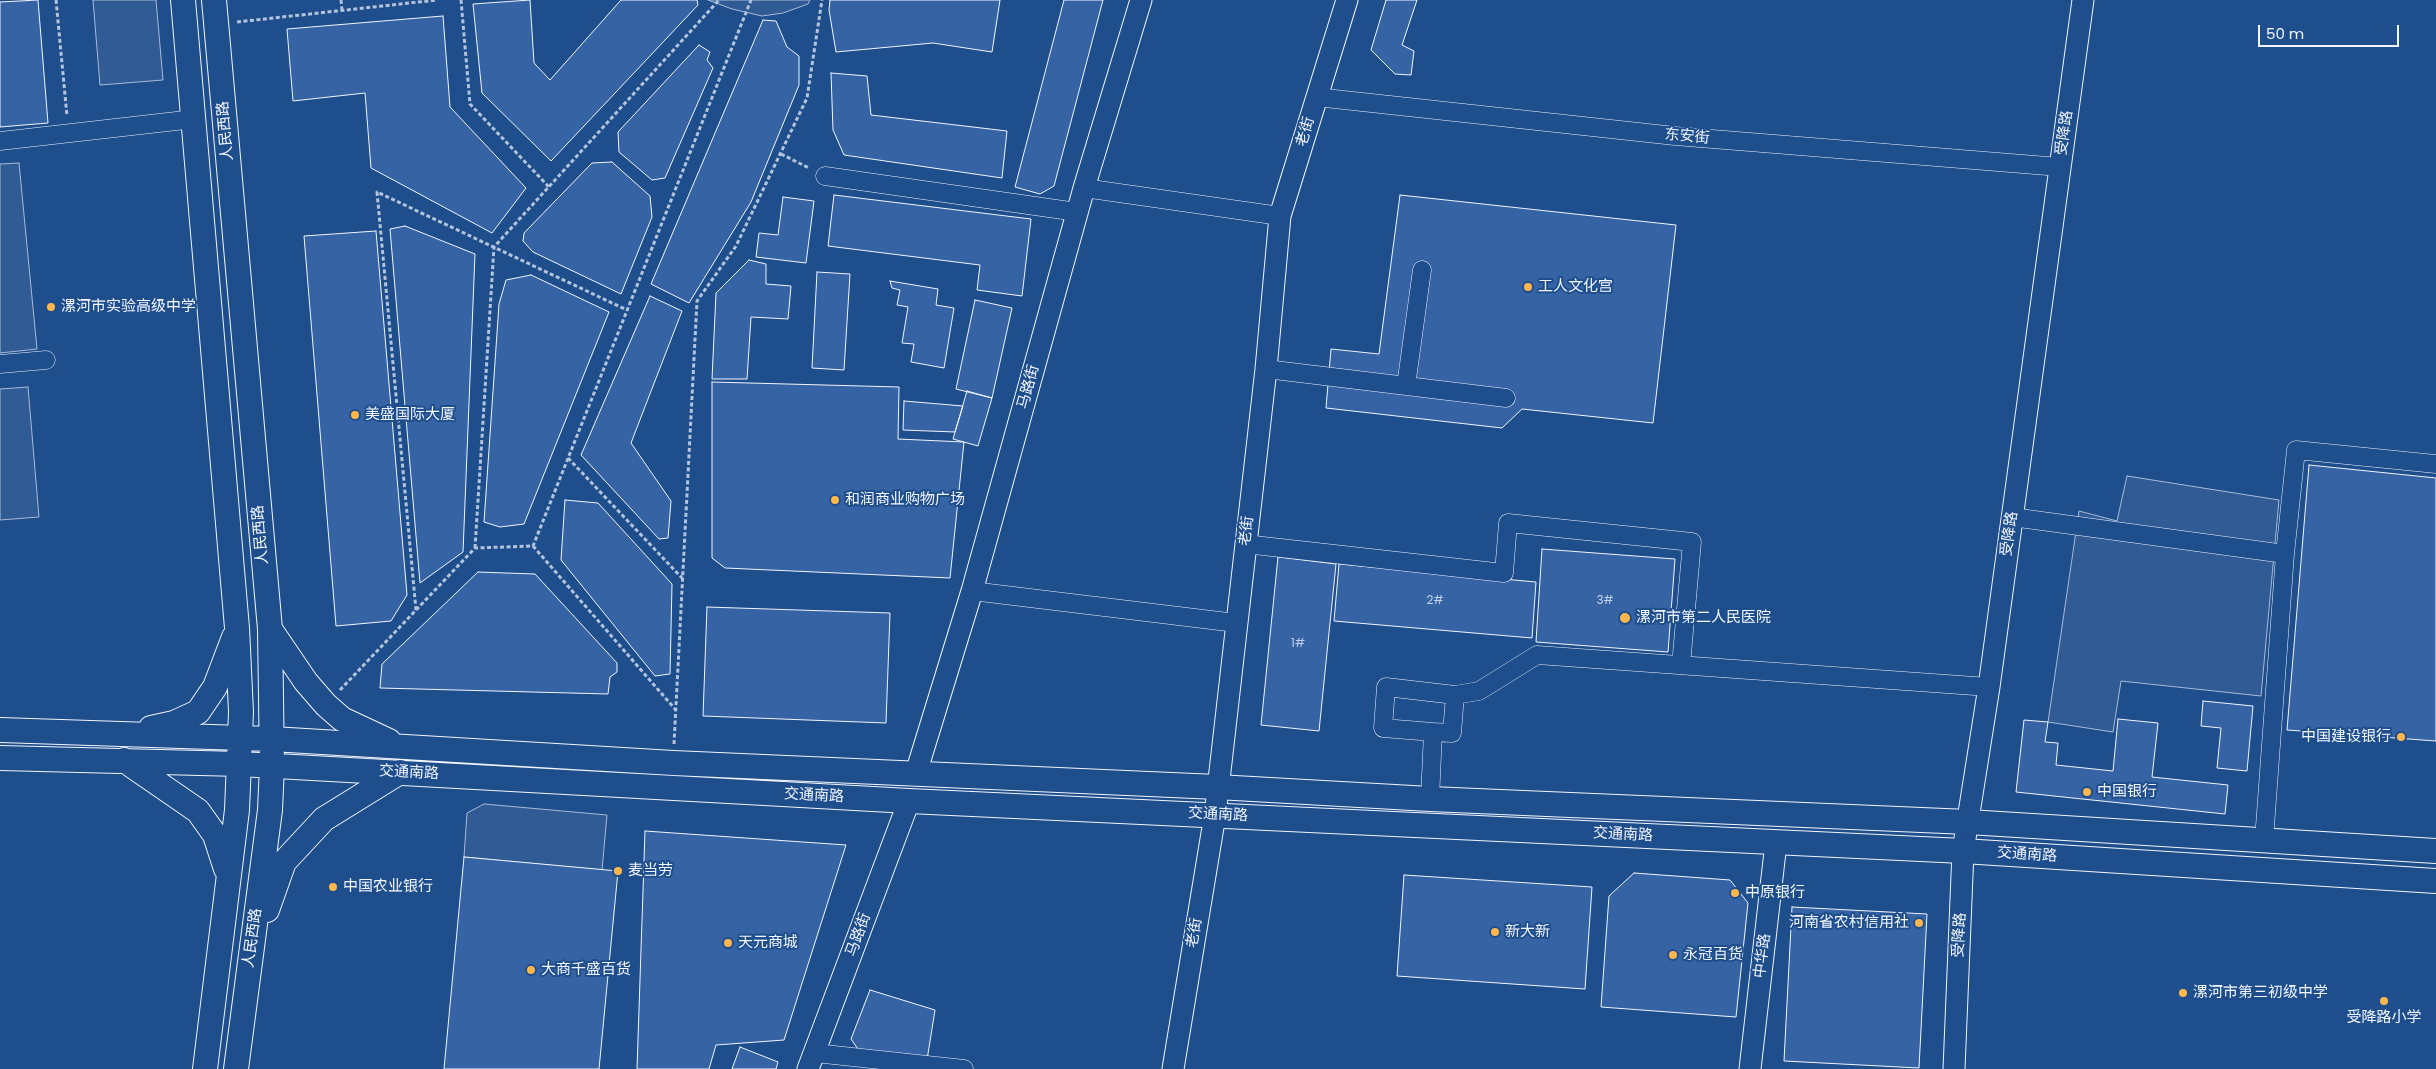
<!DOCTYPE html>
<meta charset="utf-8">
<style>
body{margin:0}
#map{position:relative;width:2436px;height:1069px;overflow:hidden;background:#1f4e8c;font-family:Poppins,sans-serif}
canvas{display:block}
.scale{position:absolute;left:2258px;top:25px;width:141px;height:22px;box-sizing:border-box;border:2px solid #f2f6ff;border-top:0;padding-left:6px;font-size:15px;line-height:18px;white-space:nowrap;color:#f2f6ff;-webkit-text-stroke:4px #1f4e8c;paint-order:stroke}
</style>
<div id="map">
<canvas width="2436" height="1069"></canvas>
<div class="scale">50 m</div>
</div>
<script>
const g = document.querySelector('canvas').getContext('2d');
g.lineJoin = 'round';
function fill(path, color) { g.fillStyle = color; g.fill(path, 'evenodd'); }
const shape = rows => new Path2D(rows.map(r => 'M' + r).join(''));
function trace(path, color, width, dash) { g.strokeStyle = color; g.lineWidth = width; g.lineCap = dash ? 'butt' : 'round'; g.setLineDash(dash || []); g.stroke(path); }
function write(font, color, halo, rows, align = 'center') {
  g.font = font + ' Poppins,"Noto Sans SC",sans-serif'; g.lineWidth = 4; g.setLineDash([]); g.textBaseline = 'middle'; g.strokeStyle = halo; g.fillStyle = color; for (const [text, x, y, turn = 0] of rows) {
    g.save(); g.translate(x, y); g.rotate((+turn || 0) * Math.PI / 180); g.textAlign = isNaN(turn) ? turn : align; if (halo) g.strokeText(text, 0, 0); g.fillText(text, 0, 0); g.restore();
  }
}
const built = shape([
 [93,0,156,0,163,80,100,85,93,0],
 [708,0,810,0,808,4,783,13,762,16,732,9,708,0],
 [19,163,37,349,0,353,0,164,19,163],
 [28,387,39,517,0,520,0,389,28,387],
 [2127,476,2279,500,2261,696,2121,681,2113,732,2048,722,2079,511,2117,521,2127,476],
 [484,804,607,815,602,870,464,857,467,813,484,804]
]);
const building = shape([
 [38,0,48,123,0,127,0,2,38,0],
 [530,0,534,63,550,80,621,0,697,0,698,5,551,161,482,93,473,4,530,0],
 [830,0,1000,0,992,52,933,43,836,52,829,10,830,0],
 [1064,0,1103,0,1054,186,1040,194,1015,187,1064,0],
 [1386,0,1417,0,1402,45,1414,51,1411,75,1395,74,1371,50,1386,0],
 [443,16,450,107,526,188,492,233,371,168,365,93,293,101,287,29,443,16],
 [763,20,776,21,787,47,799,56,799,85,751,202,689,303,651,284,763,20],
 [699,45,710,52,707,60,713,68,665,178,652,180,619,152,618,132,699,45],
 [831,73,867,76,871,115,1007,131,1002,178,844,155,833,130,831,73],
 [612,162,650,196,652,217,621,294,533,252,523,241,524,233,592,163,612,162],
 [834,195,1031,219,1022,296,977,290,980,265,828,246,834,195],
 [1400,195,1676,225,1653,423,1522,409,1502,428,1326,408,1331,349,1379,354,1400,195],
 [783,197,814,201,806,263,756,257,759,233,778,235,783,197],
 [405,226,475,254,463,552,420,583,390,229,405,226],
 [376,231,407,595,391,621,336,626,304,236,376,231],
 [749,260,766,264,766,284,791,286,788,319,751,317,747,379,712,379,716,293,749,260],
 [817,272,850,274,844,370,812,368,817,272],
 [531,275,609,312,524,524,500,527,484,522,499,304,506,280,531,275],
 [890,281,938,289,936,305,954,308,944,368,911,362,914,344,902,343,908,307,897,305,900,290,892,288,890,281],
 [650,296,682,311,631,443,671,501,668,538,659,539,581,455,650,296],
 [975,300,1012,308,992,398,956,389,975,300],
 [712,382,899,387,898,439,964,442,950,578,725,568,712,558,712,382],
 [967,391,992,398,978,446,953,439,967,391],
 [904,401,963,406,955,432,903,430,904,401],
 [2309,465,2436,478,2436,741,2287,730,2309,465],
 [565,500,598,503,672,584,670,674,655,676,561,560,565,500],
 [1542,549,1675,559,1668,652,1536,642,1542,549],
 [1278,557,1336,564,1319,731,1261,725,1278,557],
 [1339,564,1536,582,1532,638,1334,621,1339,564],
 [478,572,535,574,617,663,617,672,610,677,608,694,380,688,382,664,478,572],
 [707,607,890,613,886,723,703,716,707,607],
 [2203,701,2253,706,2247,771,2217,768,2221,728,2201,726,2203,701],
 [2118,719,2158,723,2152,777,2228,785,2225,814,2016,792,2024,720,2048,722,2045,742,2058,743,2056,765,2113,771,2118,719],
 [645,831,846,845,784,1040,716,1045,709,1069,637,1069,645,831],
 [464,857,618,871,599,1069,444,1069,464,857],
 [1634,873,1730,880,1748,903,1736,1017,1601,1007,1609,896,1634,873],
 [1404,875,1592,887,1585,989,1397,976,1404,875],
 [1792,907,1927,914,1919,1068,1784,1061,1792,907],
 [870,990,935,1010,927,1060,860,1052,851,1039,870,990],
 [740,1047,778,1062,776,1069,732,1069,740,1047]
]);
const path = shape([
 [56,0,67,116],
 [341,0,342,11],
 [461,0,470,104,549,187],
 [237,22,437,0],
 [781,154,809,168],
 [568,458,682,578],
 [533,546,675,709],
 [475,548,494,247,719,0],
 [416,610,377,192,627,310],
 [340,690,475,548,533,546,751,0],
 [674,744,697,301,736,246,807,98,822,0]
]);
const minor = shape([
 [1316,97,1675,136,2060,167],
 [0,141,194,119],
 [825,176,1077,212],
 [1084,188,1280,216],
 [0,364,46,360],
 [1266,369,1506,398],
 [1406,386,1422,270],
 [2012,517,2285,554],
 [1245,544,1504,573,1508,523,1692,542,1681,665],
 [972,591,1236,623],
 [1433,732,1452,733,1455,695],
 [1430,799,1433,732,1383,728,1386,687,1455,695,1479,691,1537,655,1989,687],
 [2264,840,2285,554,2296,450,2436,464],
 [815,1053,964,1069]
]);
const tertiary = shape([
 [916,773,972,591,1084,188,1141,0],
 [808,1069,909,801],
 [1173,1069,1215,815,1266,369,1280,216,1347,0],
 [1750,1069,1776,843],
 [1954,1069,1963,851,1989,687,2083,0]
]);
const secondary = shape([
 [183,0,237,628,241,712,237,810,205,1069],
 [214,0,270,629,272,766,270,810,236,1069],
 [270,629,306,682,326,705,342,719,389,741],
 [151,728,174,723,198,712,215,687,234,637],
 [0,730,272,739,673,763,1217,787,1430,799,1968,822,2436,851],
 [0,758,240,764,909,801,1963,851,2436,881],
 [124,760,198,811,215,835,226,869],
 [267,910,284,862,324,819,400,772]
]);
const markers = [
 [1528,287,5,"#ffb74d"],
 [51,307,5,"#ffb74d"],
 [355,415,5,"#ffb74d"],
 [835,500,5,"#ffb74d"],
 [1625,618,6,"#ffb74d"],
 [2401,737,5,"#ffb74d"],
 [2087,792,5,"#ffb74d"],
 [618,871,5,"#ffb74d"],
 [333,887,5,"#ffb74d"],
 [1735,893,5,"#ffb74d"],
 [1919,923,5,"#ffb74d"],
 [1495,932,5,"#ffb74d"],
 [728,943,5,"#ffb74d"],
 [1673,955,5,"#ffb74d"],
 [531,970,5,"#ffb74d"],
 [2183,993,5,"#ffb74d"],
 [2384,1001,5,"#ffb74d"]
];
const numberNames = [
 ["2#",1435,601],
 ["3#",1605,601],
 ["1#",1298,644]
];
const streetNames = [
 ["人民西路",226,131,-95],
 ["老街",1306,132,-73],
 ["受降路",2065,133,-82],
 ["东安街",1687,137,5],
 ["马路街",1029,387,-75],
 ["老街",1247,531,-83],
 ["受降路",2010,534,-82],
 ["人民西路",261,535,-95],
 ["交通南路",409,773,3],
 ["交通南路",814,796,3],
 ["交通南路",1218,815,3],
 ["交通南路",1623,835,3],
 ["交通南路",2027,855,4],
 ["老街",1195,933,-81],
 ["马路街",859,935,-70],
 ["受降路",1960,935,-87],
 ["人民西路",253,938,-82],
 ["中华路",1763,956,-83]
];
const poiNames = [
 ["工人文化宫",1538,287],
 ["漯河市实验高级中学",61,307],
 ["美盛国际大厦",365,415],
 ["和润商业购物广场",845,500],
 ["漯河市第二人民医院",1636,618],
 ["中国建设银行",2391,737,"right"],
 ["中国银行",2097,792],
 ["麦当劳",628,871],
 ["中国农业银行",343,887],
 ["中原银行",1745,893],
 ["河南省农村信用社",1909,923,"right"],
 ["新大新",1505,932],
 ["天元商城",738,943],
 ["永冠百货",1683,955],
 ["大商千盛百货",541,970],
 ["漯河市第三初级中学",2193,993],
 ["受降路小学",2384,1018,"center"]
];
fill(built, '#305b95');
trace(built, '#a8bbd7', 1);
fill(building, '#3563a3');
trace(building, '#f2f6ff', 1);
trace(minor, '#f2f6ff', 19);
trace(tertiary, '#f2f6ff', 23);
trace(secondary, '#f2f6ff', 26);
trace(path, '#b3c4dc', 3, [4, 2.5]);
trace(minor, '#1f4e8c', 18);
trace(tertiary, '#1f4e8c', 21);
trace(secondary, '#1f4e8c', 24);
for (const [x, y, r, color] of markers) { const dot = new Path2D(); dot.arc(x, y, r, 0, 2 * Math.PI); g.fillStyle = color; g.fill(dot); trace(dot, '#1f4e8c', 2); }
write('12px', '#c3d1e8', null, numberNames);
write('15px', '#f2f6ff', '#1f4e8c', streetNames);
write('15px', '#f2f6ff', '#1f4e8c', poiNames, 'left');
</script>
